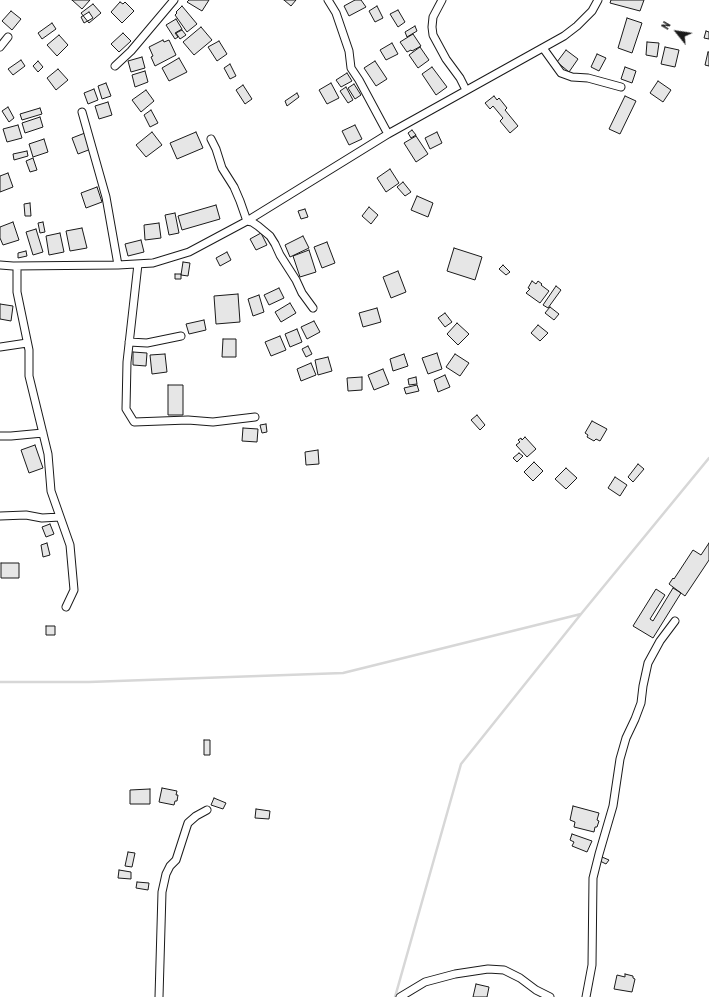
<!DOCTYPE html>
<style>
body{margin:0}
#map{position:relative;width:709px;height:997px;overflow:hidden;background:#fff;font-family:"Roboto Condensed",sans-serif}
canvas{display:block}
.north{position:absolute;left:657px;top:12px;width:40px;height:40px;-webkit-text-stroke:3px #fff;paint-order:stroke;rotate:300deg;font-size:11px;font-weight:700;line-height:16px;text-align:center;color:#1a1a1a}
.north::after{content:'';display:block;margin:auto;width:14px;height:18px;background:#1a1a1a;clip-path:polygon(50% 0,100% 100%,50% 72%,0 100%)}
</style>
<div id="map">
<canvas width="709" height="997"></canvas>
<div class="north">N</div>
</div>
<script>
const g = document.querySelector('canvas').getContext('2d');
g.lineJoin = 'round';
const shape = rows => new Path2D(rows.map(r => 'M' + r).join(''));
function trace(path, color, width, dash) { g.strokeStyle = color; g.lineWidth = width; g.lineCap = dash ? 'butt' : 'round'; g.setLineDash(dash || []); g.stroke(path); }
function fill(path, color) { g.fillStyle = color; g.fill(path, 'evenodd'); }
const stream = shape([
 [0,682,89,682,343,673,581,614,709,458],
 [395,997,461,764,581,614]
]);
const building = shape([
 [72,0,90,0,82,9,72,0],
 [189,0,209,0,202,11,187,2,189,0],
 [284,0,296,0,291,6,284,0],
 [355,0,361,0,366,7,349,16,344,6,355,0],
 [611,0,644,0,640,11,610,3,611,0],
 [120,2,123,4,125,2,134,11,122,23,111,12,120,2],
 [93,4,101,13,89,23,81,13,93,4],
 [182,6,197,24,187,32,175,15,177,13,176,12,182,6],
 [377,6,383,18,375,22,369,11,377,6],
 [398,10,405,22,398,27,390,14,398,10],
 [11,11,21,19,12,30,2,21,11,11],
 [89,12,93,18,84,23,81,17,89,12],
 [627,18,642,23,632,53,618,48,627,18],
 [176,19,182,29,175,33,178,37,175,39,166,25,176,19],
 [52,23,56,29,42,39,38,33,52,23],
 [415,26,417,31,407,37,405,32,415,26],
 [201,27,212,40,194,55,183,42,201,27],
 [182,30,186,35,180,39,176,33,182,30],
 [706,31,709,32,709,39,704,38,706,31],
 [123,33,131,41,119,52,111,44,123,33],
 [413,34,421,46,412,51,411,50,407,52,400,42,413,34],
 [59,35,68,45,57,56,47,45,59,35],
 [163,40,164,42,169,40,176,55,155,66,151,57,153,56,149,47,163,40],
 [219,41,227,54,217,61,208,47,219,41],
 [647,42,659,43,657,57,646,55,647,42],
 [392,43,398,54,386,60,380,50,392,43],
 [420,47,429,60,418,68,409,55,420,47],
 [665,47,679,50,675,67,661,64,665,47],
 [566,50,578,59,569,72,557,62,566,50],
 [708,52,709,52,709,66,705,65,708,52],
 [597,54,606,58,599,71,591,67,597,54],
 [142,57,145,68,131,72,128,61,142,57],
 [179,58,187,72,169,81,162,68,179,58],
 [21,60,25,66,13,75,8,69,21,60],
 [38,61,43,67,38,72,33,66,38,61],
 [375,61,387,79,376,86,364,68,375,61],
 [230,64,236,76,230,79,224,68,230,64],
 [432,67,447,87,436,95,422,74,432,67],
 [625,67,636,71,632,83,621,79,625,67],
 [58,69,68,80,56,90,47,78,58,69],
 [145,71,148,82,135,87,132,75,145,71],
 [347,73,352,81,341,87,336,80,347,73],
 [658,81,671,90,663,102,650,93,658,81],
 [106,83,111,96,102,99,98,86,106,83],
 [331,83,339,98,327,104,319,90,331,83],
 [354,84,361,95,355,99,348,88,354,84],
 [243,85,252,99,245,104,236,90,243,85],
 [346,87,353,100,348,103,340,91,346,87],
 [94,89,98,100,88,104,84,93,94,89],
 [146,90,154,101,141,112,132,100,146,90],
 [297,93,299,97,287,106,285,101,297,93],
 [494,96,497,100,499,98,507,108,505,110,518,126,510,133,500,121,503,118,493,106,490,109,485,103,494,96],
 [625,96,636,101,620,134,609,129,625,96],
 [108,102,112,115,99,119,95,106,108,102],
 [8,107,14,118,9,122,2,111,8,107],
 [40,108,42,114,22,120,20,114,40,108],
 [151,110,158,123,150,127,144,115,151,110],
 [40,117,43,127,25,133,22,123,40,117],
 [18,125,22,138,7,142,3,129,18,125],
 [355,125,362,139,349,145,342,131,355,125],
 [412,130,416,135,411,138,408,133,412,130],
 [152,132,162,145,146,157,136,145,152,132],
 [196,132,203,148,177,159,170,143,196,132],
 [437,132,442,143,430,149,425,138,437,132],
 [85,133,91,149,78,154,72,138,85,133],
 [416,136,428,154,416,162,404,143,416,136],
 [44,139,48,152,33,157,29,144,44,139],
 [27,151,28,156,14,160,13,154,27,151],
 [33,158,37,170,30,172,26,161,33,158],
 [390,169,399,183,386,192,377,178,390,169],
 [8,173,13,187,0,192,0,176,8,173],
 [403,182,411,192,405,196,397,187,403,182],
 [97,187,102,202,86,208,81,193,97,187],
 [417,196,433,203,428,217,411,210,417,196],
 [30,203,31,216,25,216,24,204,30,203],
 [216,205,220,219,182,230,178,216,216,205],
 [369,207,378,215,371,224,362,216,369,207],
 [305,209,308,217,301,219,298,211,305,209],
 [175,213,179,233,169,235,165,215,175,213],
 [13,222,19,240,3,245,0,238,0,227,13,222],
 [43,222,45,232,40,233,38,223,43,222],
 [159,223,161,238,145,240,144,225,159,223],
 [82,228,87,248,70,251,66,231,82,228],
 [36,229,43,252,33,255,26,232,36,229],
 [60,233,64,252,49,255,46,236,60,233],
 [261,233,267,245,256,250,250,239,261,233],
 [303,236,309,248,290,257,285,245,303,236],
 [141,240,144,252,128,256,125,244,141,240],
 [327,242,335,263,322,268,314,247,327,242],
 [454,248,482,257,475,280,447,271,454,248],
 [309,250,316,272,300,277,293,256,309,250],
 [26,251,27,256,18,258,18,253,26,251],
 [227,252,231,260,220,266,216,258,227,252],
 [183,262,190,263,188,276,181,275,183,262],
 [503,265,510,272,506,275,499,269,503,265],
 [398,271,406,292,391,298,383,277,398,271],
 [175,274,181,274,181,279,175,279,175,274],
 [532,281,536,284,538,281,542,284,541,285,549,291,540,303,526,293,530,289,528,288,532,281],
 [556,286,561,290,548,308,543,305,556,286],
 [279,288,284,298,269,305,264,295,279,288],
 [238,294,240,322,216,324,214,296,238,294],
 [259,295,264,312,253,316,248,299,259,295],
 [290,303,296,313,281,322,275,312,290,303],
 [0,304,13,306,11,321,0,319,0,304],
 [550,307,559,314,554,320,545,313,550,307],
 [377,308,381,322,363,327,359,313,377,308],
 [445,313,452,322,445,327,438,318,445,313],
 [204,320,206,330,189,334,186,324,204,320],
 [314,321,320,332,307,339,301,327,314,321],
 [457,323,469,334,458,345,447,334,457,323],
 [538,325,548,333,540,341,531,333,538,325],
 [297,329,302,342,290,347,285,334,297,329],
 [280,336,286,350,271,356,265,342,280,336],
 [223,339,236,339,236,357,222,357,223,339],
 [308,346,312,354,306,357,302,349,308,346],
 [133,352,147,353,146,366,133,365,133,352],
 [437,353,442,369,428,374,422,358,437,353],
 [165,354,167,372,152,374,150,355,165,354],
 [404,354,408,366,393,371,390,359,404,354],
 [455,354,469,363,460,376,446,367,455,354],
 [328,357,332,371,318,375,315,360,328,357],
 [311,363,316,375,301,381,297,369,311,363],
 [383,369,389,384,374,390,368,375,383,369],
 [445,375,450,387,438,392,434,380,445,375],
 [362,377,362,390,348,391,347,378,362,377],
 [416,377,417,384,409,385,408,379,416,377],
 [168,385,183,385,183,415,168,415,168,385],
 [417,385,419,391,406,394,404,388,417,385],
 [477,415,485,425,480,430,471,420,477,415],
 [592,421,607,429,600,441,596,439,594,441,587,437,588,435,585,433,592,421],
 [266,424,267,432,262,433,260,425,266,424],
 [243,428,258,429,257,442,242,441,243,428],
 [525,437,536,449,527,457,516,445,520,442,518,440,521,438,522,440,525,437],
 [35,445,43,468,29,473,21,450,35,445],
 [318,450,319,464,306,465,305,452,318,450],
 [519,453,523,456,517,462,513,458,519,453],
 [534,462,543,471,533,481,524,472,534,462],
 [638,464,644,469,633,482,628,477,638,464],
 [566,468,577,478,566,489,555,479,566,468],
 [615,477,627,485,620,496,608,488,615,477],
 [50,524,54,534,46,537,42,527,50,524],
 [47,543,50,555,43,557,41,545,47,543],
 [709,543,709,560,685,596,669,584,673,578,674,579,693,550,701,555,709,543],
 [1,563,19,563,19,578,1,578,1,563],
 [673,588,681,593,653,638,633,626,656,589,665,595,650,619,653,621,673,588],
 [46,626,55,626,55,635,46,635,46,626],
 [204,740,210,740,210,755,204,755,204,740],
 [162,788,177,791,176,795,178,795,177,801,175,801,174,805,159,802,162,788],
 [150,789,150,804,130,804,130,790,150,789],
 [214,798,226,803,223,809,211,805,214,798],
 [573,806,599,813,597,820,599,821,597,827,595,827,594,832,574,827,575,822,570,820,573,806],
 [256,809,270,811,269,819,255,818,256,809],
 [572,834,592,841,587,852,572,846,574,842,570,840,572,834],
 [128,852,135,853,132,867,125,866,128,852],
 [602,857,609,860,606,864,600,861,602,857],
 [119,870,131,872,131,879,118,878,119,870],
 [137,882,149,883,148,890,136,888,137,882],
 [625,974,633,976,633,978,635,979,632,992,614,989,617,975,625,977,625,974],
 [476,984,489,987,487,997,473,997,476,984]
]);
const street = shape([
 [328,0,336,13,349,51,351,68,359,80,388,134],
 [442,0,433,17,432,27,433,35,446,59,460,78,466,90],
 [0,47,8,37],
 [543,48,561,73,572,77,588,78,621,87],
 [115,66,131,51,174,0],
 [82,112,106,197,118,265],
 [211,139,216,149,222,168,234,187,240,201,247,221,252,222,258,226,270,236,275,244,280,255,296,280,302,293,313,308],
 [138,264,127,362,126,409,134,422,188,420,213,422,255,417],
 [0,265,13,266,118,265,153,263,189,252,247,221,388,134,564,36,577,26,592,11,598,0],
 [17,266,17,292,29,350,29,376,48,454,51,491,70,545,74,590,66,607],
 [129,342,147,343,181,336],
 [0,347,27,343],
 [0,436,11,436,43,433],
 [0,516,26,515,42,518,60,517],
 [159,997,162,892,166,874,170,866,176,860,186,829,188,823,196,816,207,810],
 [400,997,425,982,455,974,488,969,504,970,520,978,536,990,550,997],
 [586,997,592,965,593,878,599,854,613,806,620,759,626,738,635,719,641,703,643,686,648,663,660,641,675,621]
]);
trace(stream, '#d7d7d7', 2.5);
fill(building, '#e6e6e6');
trace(building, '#1a1a1a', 1);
trace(street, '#1a1a1a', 9);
trace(street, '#fff', 7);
</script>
